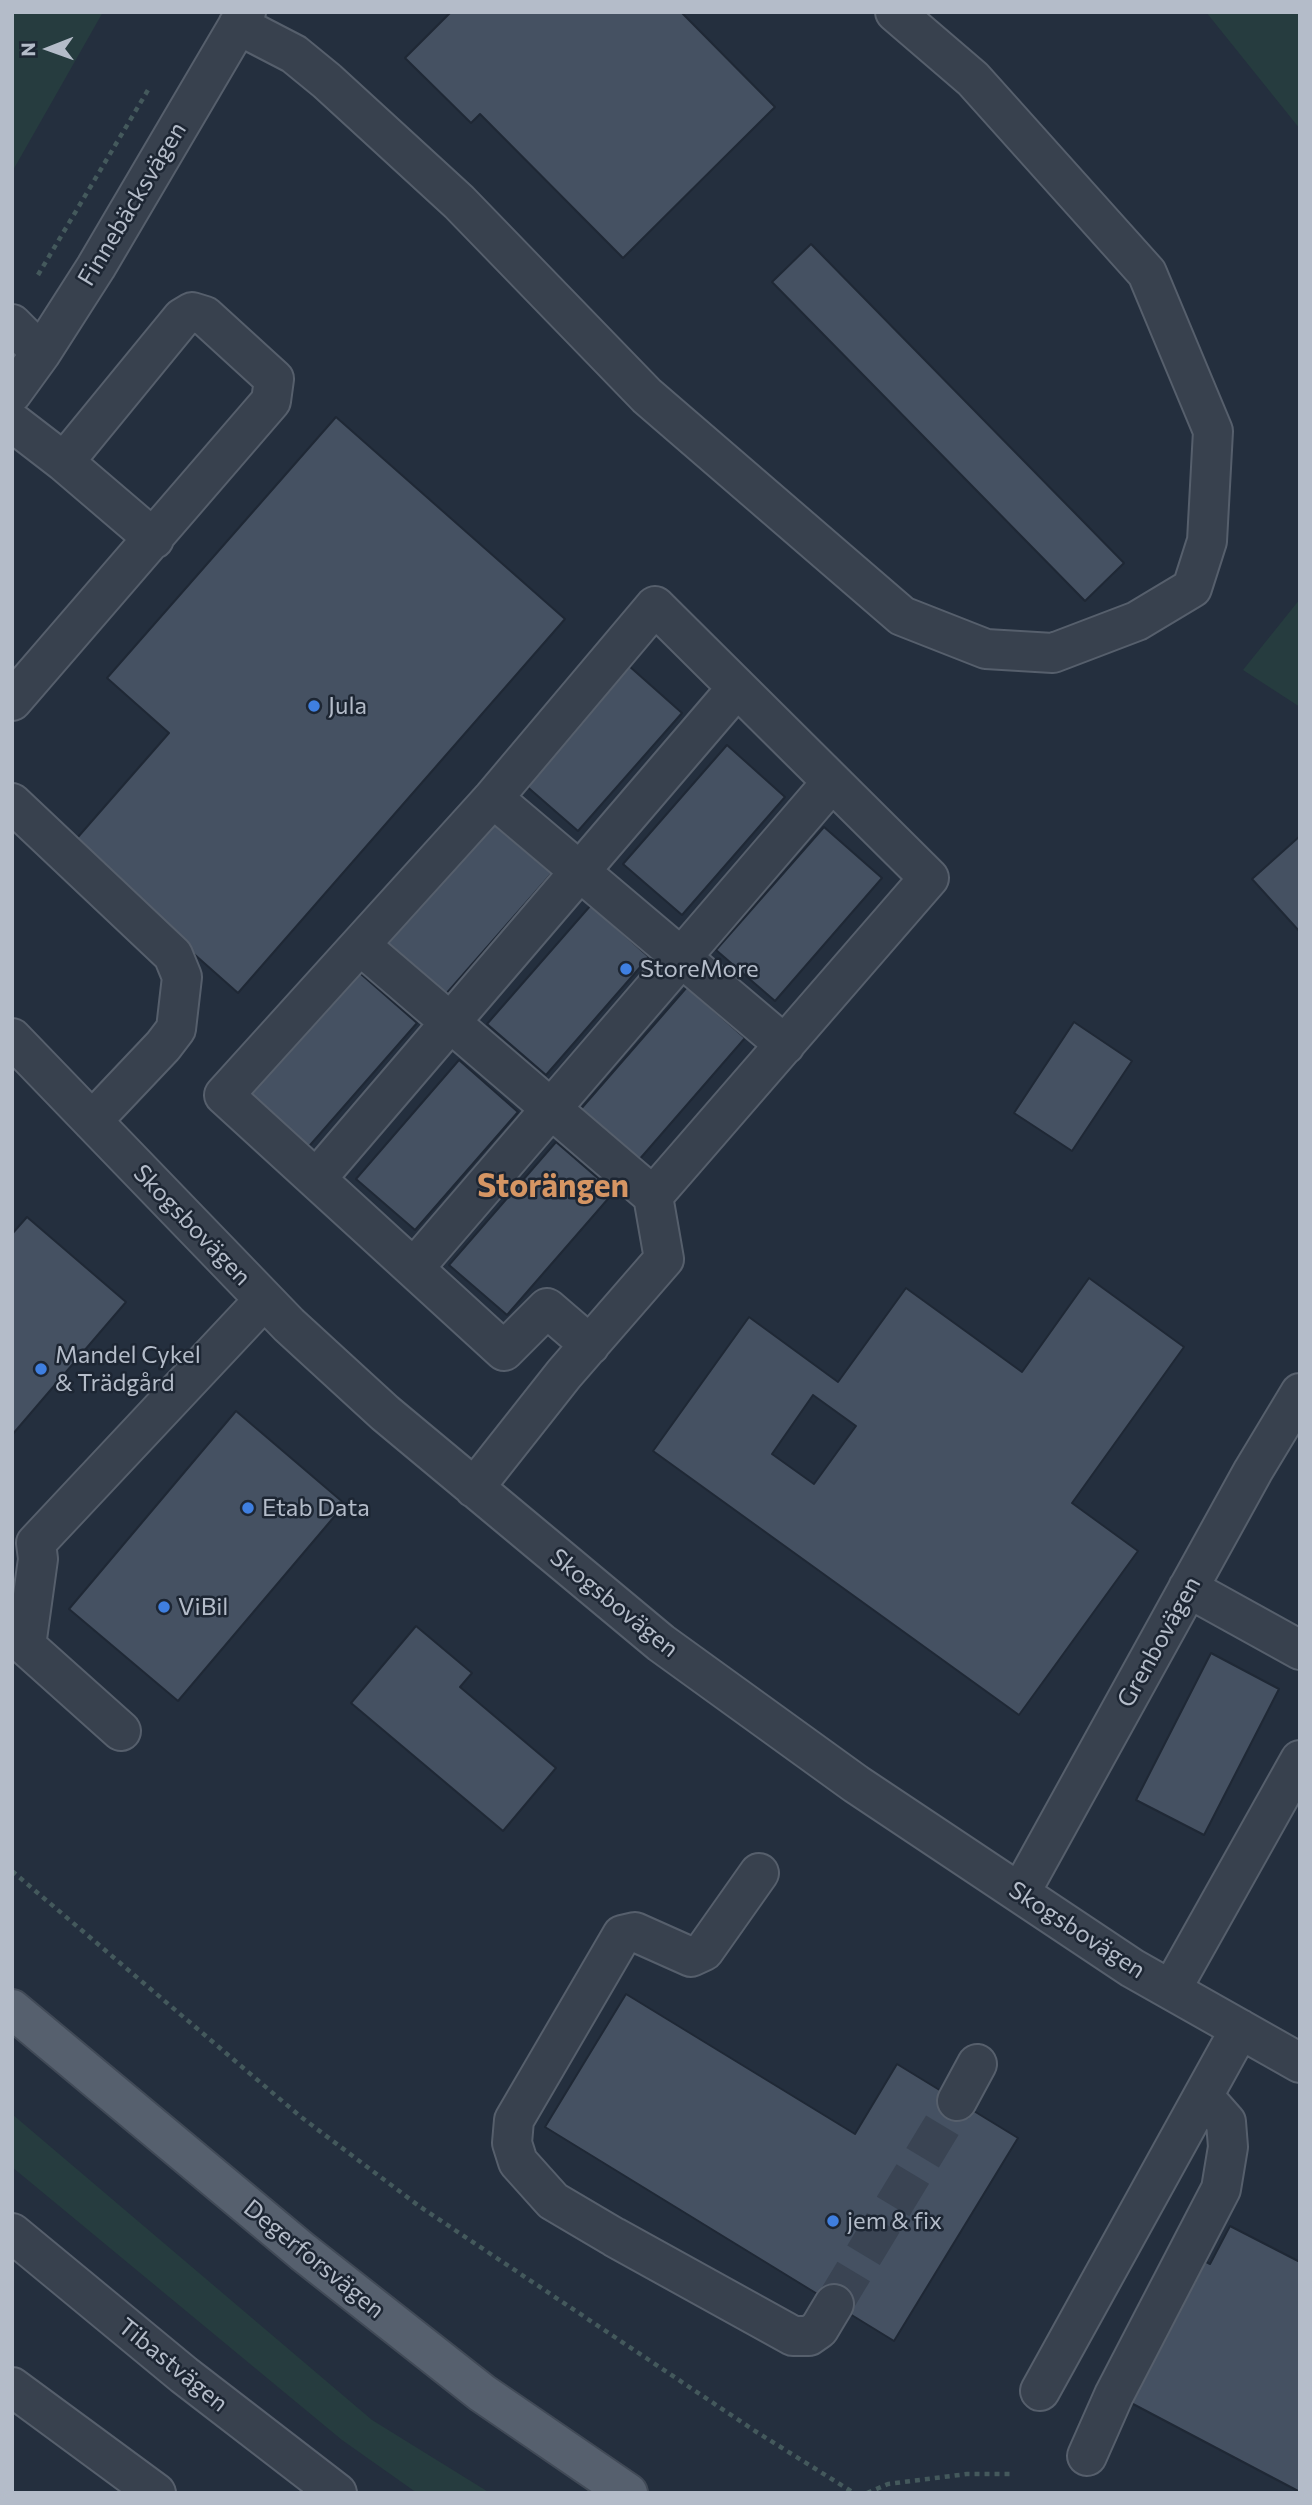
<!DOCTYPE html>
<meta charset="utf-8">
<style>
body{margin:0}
#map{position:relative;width:1312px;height:2505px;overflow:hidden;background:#242f3e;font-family:Commissioner,sans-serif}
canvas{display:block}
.frame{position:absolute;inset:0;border:14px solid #b4bcc9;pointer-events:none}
.north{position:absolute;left:14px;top:14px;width:70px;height:70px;-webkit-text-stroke:5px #1d2633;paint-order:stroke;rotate:269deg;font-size:19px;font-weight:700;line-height:28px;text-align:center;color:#b4bcc9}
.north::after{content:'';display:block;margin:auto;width:24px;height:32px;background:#b4bcc9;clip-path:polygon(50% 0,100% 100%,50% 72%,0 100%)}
</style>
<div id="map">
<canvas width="1312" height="2505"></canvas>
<div class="frame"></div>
<div class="north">N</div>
</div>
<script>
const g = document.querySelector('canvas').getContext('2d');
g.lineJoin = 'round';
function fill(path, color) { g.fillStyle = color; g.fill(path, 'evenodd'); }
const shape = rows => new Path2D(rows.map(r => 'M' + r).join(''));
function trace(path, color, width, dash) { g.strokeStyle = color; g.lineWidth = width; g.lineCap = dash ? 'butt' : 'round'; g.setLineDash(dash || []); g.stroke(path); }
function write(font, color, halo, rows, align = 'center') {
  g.font = font + ' Commissioner,sans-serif'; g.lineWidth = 5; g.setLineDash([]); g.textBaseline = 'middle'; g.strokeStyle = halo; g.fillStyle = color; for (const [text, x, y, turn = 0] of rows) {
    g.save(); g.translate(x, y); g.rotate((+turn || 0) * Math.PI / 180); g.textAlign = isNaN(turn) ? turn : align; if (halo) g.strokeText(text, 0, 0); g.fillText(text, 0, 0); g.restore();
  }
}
const green = shape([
 [12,12,103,12,12,172],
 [1206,12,1300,12,1300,129],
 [1300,599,1300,707,1243,670],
 [12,2114,372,2420,490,2493,417,2493,342,2440,12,2167]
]);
const building = shape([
 [451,12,681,12,775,107,623,258,480,114,471,123,405,58,451,12],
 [811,244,1124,563,1085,601,772,282,811,244],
 [336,417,565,619,238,993,71,845,169,733,107,678,336,417],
 [620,658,682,713,578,831,516,777,620,658],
 [727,745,785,797,682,915,623,864,727,745],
 [489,819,552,873,445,995,383,940,489,819],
 [824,827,882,878,775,1001,716,950,824,827],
 [1300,836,1300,932,1252,879,1300,836],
 [591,905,649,957,546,1075,487,1024,591,905],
 [354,968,417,1023,304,1152,242,1097,354,968],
 [687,987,745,1038,638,1161,580,1110,687,987],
 [1074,1022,1132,1061,1072,1151,1014,1113,1074,1022],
 [459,1060,518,1112,415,1230,356,1179,459,1060],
 [556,1142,614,1192,507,1315,449,1265,556,1142],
 [27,1217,126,1302,12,1435,12,1234,27,1217],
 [1089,1278,1184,1347,1072,1503,1138,1551,1019,1715,653,1451,749,1317,838,1382,906,1288,1022,1372,1089,1278],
 [813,1395,856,1426,814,1484,772,1454,813,1395],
 [236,1411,345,1504,178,1701,69,1609,236,1411],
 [416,1626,472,1673,460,1687,556,1768,503,1831,351,1703,416,1626],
 [1211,1653,1279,1689,1204,1835,1136,1800,1211,1653],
 [626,1994,855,2134,897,2064,1018,2138,894,2341,545,2127,626,1994],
 [1230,2226,1300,2262,1300,2492,1097,2385,1171,2243,1210,2264,1230,2226]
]);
const minorTunnel = shape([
 [834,2304,957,2101]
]);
const path = shape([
 [38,275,148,90],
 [12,1871,301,2117,419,2206,755,2431,854,2493],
 [867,2493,888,2484,967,2474,1012,2474]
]);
const minor = shape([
 [238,25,294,54,327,81,459,202,647,396,902,616,986,649,1053,653,1137,621,1192,588,1207,541,1213,431,1147,273,973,79,895,12],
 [12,324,41,353],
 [12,393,41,353,96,267,246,12],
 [12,422,64,462,154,539],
 [12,701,271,401,274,379,205,316,192,312,182,318,64,462],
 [493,798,785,1045],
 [12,803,173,955,182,977,176,1029,163,1046,92,1121],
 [360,945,653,1196],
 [12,1038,289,1325,385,1413,661,1643,856,1784,1132,1968,1300,2063],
 [316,1179,737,688],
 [414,1268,832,782],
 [474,1488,564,1374,664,1259,653,1196,929,878,655,606,493,798,224,1095,504,1351,547,1308,590,1345],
 [1188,1588,1300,1650],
 [121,1731,26,1646,38,1559,36,1543,264,1300],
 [759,1873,704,1951,691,1957,635,1932,622,1935,514,2120,512,2143,518,2162,553,2201,614,2237,793,2336,809,2336,819,2329,834,2304],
 [1020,1893,1253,1471,1300,1393],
 [1171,1990,1300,1760],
 [957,2101,977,2064],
 [12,2233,184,2375,337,2493],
 [12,2387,156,2493],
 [1040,2391,1240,2029],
 [1087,2456,1114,2395,1221,2189,1228,2147,1226,2122,1203,2096]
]);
const major = shape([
 [12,2009,303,2252,482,2393,628,2493]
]);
const markers = [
 [314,706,7,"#3f7fe0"],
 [626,969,7,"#3f7fe0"],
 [41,1369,7,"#3f7fe0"],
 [248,1508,7,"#3f7fe0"],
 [164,1607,7,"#3f7fe0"],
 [833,2221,7,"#3f7fe0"]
];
const streetNames = [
 ["Finnebäcksvägen",132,204,-59],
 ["Skogsbovägen",192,1225,46],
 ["Skogsbovägen",614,1603,39],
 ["Grenbovägen",1159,1642,-61],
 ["Skogsbovägen",1077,1930,33],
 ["Degerforsvägen",314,2259,39],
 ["Tibastvägen",173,2365,39]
];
const poiNames = [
 ["Jula",328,706],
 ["StoreMore",640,969],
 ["Mandel Cykel",55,1355],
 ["& Trädgård",55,1383],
 ["Etab Data",262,1508],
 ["ViBil",178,1607],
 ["jem & fix",847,2221]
];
const districtNames = [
 ["Storängen",553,1186]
];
fill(green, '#263c3f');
fill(building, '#455162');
trace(building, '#1f2835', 2);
trace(minorTunnel, '#3a4453', 38, [38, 19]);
trace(minor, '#565f6c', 42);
trace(major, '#414a57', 42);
trace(path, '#44595c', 4.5, [5, 5]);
trace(minor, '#38414e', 38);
trace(major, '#56606e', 38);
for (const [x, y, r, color] of markers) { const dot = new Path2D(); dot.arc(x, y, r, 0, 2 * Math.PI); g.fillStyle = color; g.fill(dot); trace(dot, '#1d2633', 2.5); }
write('24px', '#b4bcc9', '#1d2633', streetNames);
write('24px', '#b4bcc9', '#1d2633', poiNames, 'left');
write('bold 32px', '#d59563', '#1d2633', districtNames);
</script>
